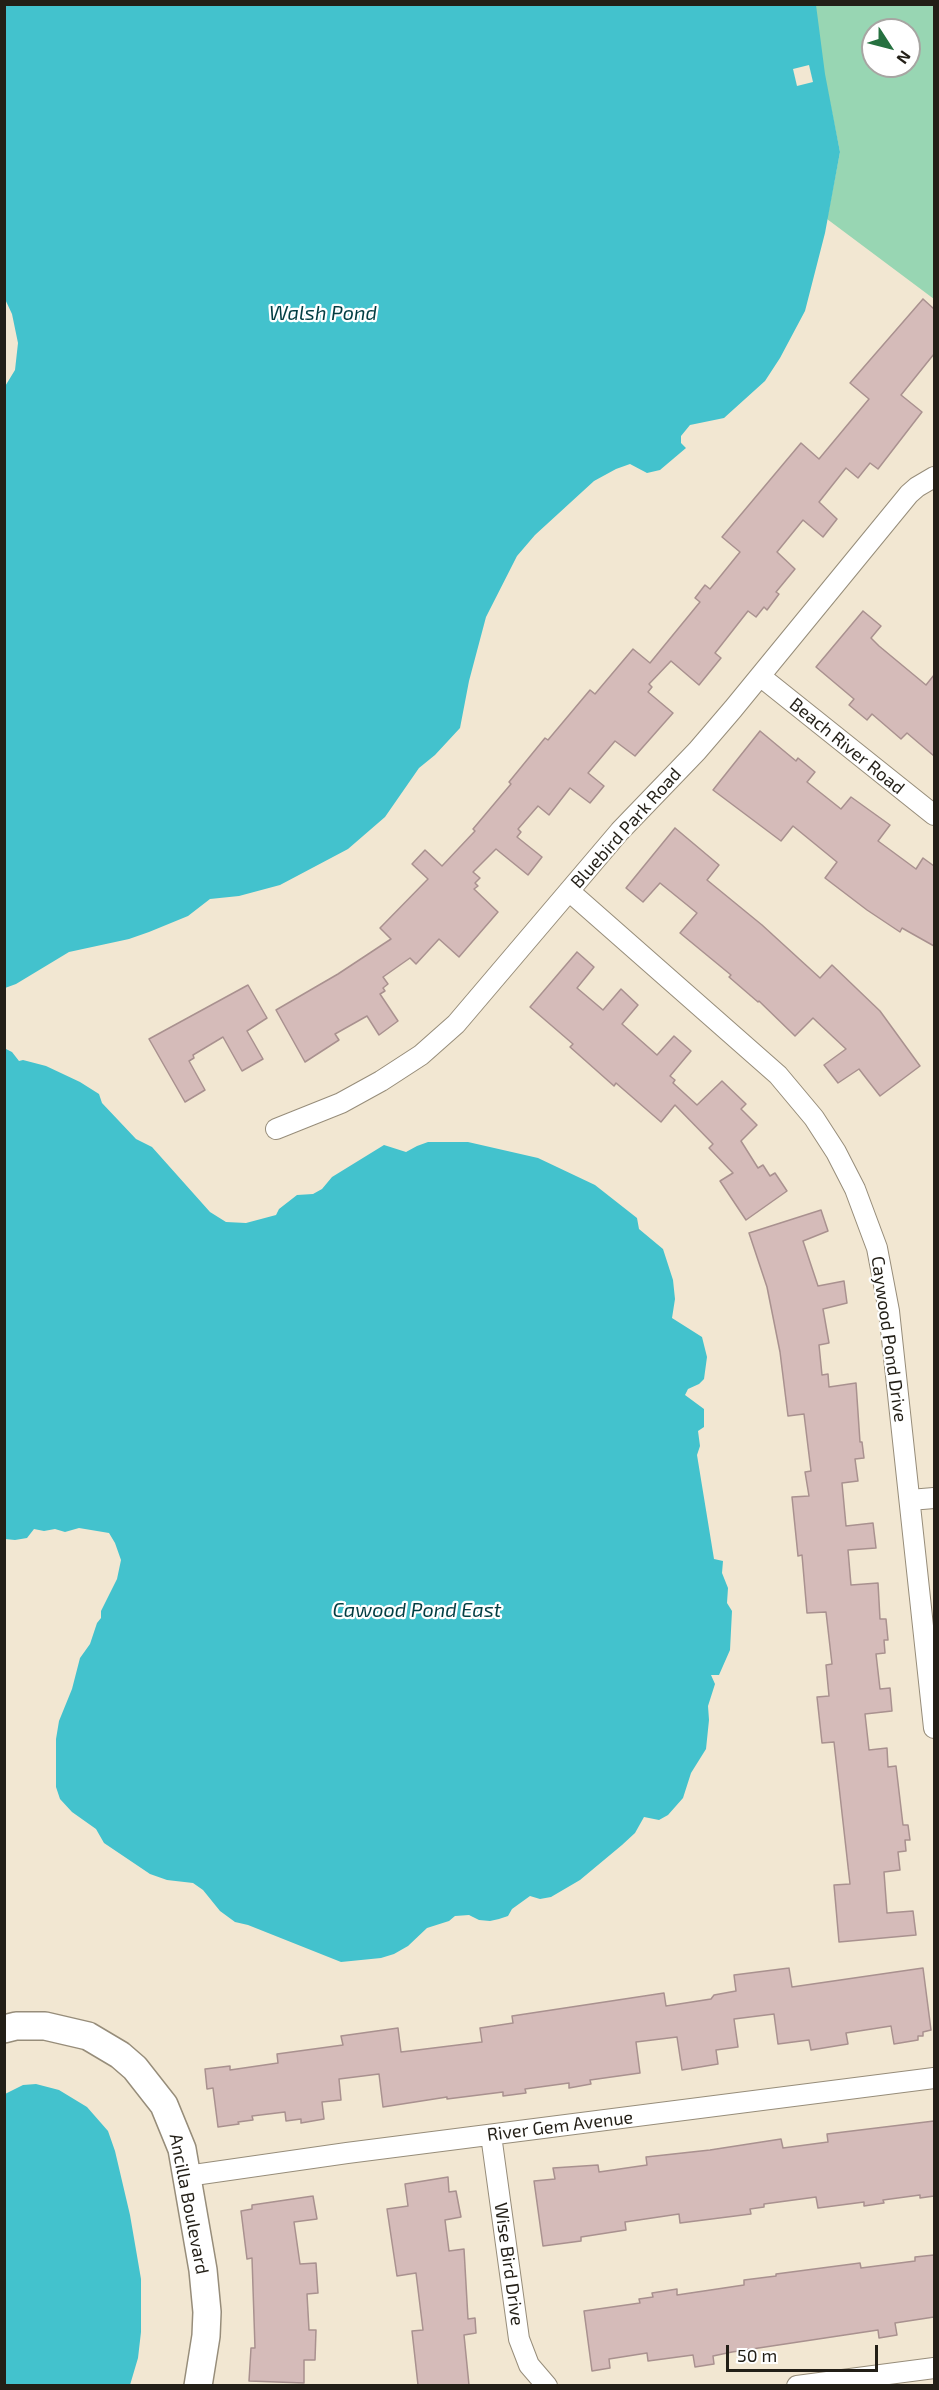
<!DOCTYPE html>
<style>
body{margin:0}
#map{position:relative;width:939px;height:2390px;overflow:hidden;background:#f2e7d2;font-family:"Exo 2",sans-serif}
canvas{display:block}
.frame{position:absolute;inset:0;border:6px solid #231f17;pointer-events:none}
.north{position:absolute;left:861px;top:18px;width:60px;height:60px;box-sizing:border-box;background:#fff;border:2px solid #a7a5a2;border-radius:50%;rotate:126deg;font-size:16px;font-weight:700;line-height:24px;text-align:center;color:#231f17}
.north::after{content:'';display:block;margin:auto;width:21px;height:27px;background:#267140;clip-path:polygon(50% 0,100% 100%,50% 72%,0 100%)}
.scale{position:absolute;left:726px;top:2345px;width:152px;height:27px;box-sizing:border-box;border:3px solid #231f17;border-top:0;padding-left:8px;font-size:18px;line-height:21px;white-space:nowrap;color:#231f17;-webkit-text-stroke:4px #fff;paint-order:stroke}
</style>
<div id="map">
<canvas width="939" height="2390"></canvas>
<div class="frame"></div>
<div class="north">N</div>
<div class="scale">50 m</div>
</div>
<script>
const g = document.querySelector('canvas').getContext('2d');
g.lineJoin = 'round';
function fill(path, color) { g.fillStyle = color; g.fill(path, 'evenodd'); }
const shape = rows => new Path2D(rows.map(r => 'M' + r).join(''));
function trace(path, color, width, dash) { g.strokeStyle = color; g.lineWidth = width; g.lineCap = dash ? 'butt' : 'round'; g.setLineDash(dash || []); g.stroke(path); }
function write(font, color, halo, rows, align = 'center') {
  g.font = font + ' "Exo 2",sans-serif'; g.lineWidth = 4.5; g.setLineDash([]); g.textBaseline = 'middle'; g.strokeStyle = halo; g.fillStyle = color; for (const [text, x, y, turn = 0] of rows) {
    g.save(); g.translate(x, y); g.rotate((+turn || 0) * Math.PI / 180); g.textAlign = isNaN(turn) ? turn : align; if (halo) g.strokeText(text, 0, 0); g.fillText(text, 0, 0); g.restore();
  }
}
const green = shape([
 [810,5,934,5,934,299,827,219,840,152],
 [873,30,909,30,909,66,873,66]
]);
const water = shape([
 [5,5,816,5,825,74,840,152,825,233,805,311,780,358,765,381,724,418,690,425,681,436,681,443,686,448,660,470,647,473,630,464,616,469,594,481,535,535,517,556,486,617,469,681,460,728,435,755,419,768,385,817,348,849,280,885,239,896,210,899,188,916,149,932,129,939,69,952,16,984,5,988,4,388,15,370,18,343,12,314,4,297],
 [6,1049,12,1052,19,1061,23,1060,46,1066,80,1082,99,1094,102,1103,136,1139,152,1147,210,1212,226,1222,246,1223,276,1215,279,1209,297,1195,313,1194,322,1189,332,1177,384,1145,406,1152,417,1146,428,1142,468,1142,538,1158,595,1185,637,1218,639,1229,663,1249,673,1280,675,1299,672,1318,702,1337,707,1357,704,1379,699,1384,688,1389,685,1395,704,1409,704,1427,698,1431,700,1446,697,1455,714,1559,723,1561,722,1573,728,1588,727,1603,732,1611,730,1650,719,1675,711,1675,715,1684,708,1706,709,1720,706,1749,691,1773,683,1798,668,1815,659,1820,644,1817,635,1833,622,1845,580,1880,551,1897,540,1899,530,1896,512,1909,508,1916,499,1919,490,1921,479,1920,469,1915,455,1916,449,1921,427,1928,408,1946,394,1954,381,1958,341,1962,248,1925,235,1922,220,1911,203,1890,193,1883,167,1880,150,1874,104,1843,96,1829,72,1812,60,1799,56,1787,56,1739,59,1721,72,1689,80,1658,90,1644,97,1623,101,1618,101,1611,117,1579,121,1560,115,1543,109,1533,79,1528,65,1532,55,1529,44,1531,34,1529,27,1538,15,1540,5,1539],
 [36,2084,59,2090,87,2107,108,2131,115,2151,130,2215,141,2279,141,2332,138,2358,130,2385,5,2385,5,2094,23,2085]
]);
const pier = shape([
 [809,65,813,82,797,86,793,69]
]);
const building = shape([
 [923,299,934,309,934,354,901,395,922,412,878,469,870,463,858,478,846,468,819,502,837,519,823,537,803,520,777,552,795,569,776,592,779,594,767,610,764,607,756,617,748,611,715,653,721,658,699,685,671,661,649,684,652,687,648,692,673,713,635,756,615,741,588,773,604,786,590,803,570,788,549,815,538,806,518,829,521,832,517,837,542,857,528,875,496,849,473,872,480,878,475,883,478,886,474,889,498,912,459,957,439,939,416,964,410,958,383,977,388,984,383,988,385,991,380,994,398,1021,379,1035,367,1016,335,1034,339,1040,305,1062,276,1010,338,974,391,939,380,928,428,879,412,864,425,850,442,866,475,831,473,829,511,784,509,782,545,738,548,740,590,690,595,694,633,649,650,663,700,602,695,598,705,585,710,589,740,552,722,537,801,443,819,459,869,399,850,383,923,299],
 [863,611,881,626,871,638,879,646,926,685,934,675,934,756,907,733,901,739,872,714,867,720,849,705,854,699,816,667,863,611],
 [760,731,796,761,798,758,815,772,807,782,841,809,851,797,890,825,878,841,916,869,923,858,934,866,934,946,902,928,900,932,867,910,825,878,837,862,793,826,781,841,713,790,760,731],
 [675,828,719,865,707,880,762,925,820,978,832,965,880,1011,920,1066,880,1096,859,1069,838,1083,824,1065,846,1049,813,1018,795,1036,759,1001,758,1002,729,977,731,975,680,933,697,913,660,883,643,902,626,888,675,828],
 [577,952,594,967,577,988,603,1010,621,989,638,1005,622,1024,657,1055,674,1036,691,1051,670,1076,675,1080,673,1083,697,1105,722,1081,746,1104,741,1109,757,1125,741,1141,758,1168,763,1165,770,1176,775,1173,787,1191,746,1220,720,1181,733,1173,709,1148,713,1144,675,1105,661,1122,616,1083,614,1086,570,1047,573,1044,530,1007,577,952],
 [248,985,267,1018,247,1031,263,1059,242,1071,223,1037,193,1055,194,1058,189,1061,205,1090,185,1102,149,1039,248,985],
 [821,1210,828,1231,803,1241,818,1286,844,1281,847,1303,823,1309,829,1343,819,1345,822,1375,828,1374,829,1387,856,1383,860,1442,862,1442,864,1458,855,1459,858,1481,842,1483,846,1526,873,1523,876,1548,848,1550,851,1585,878,1583,880,1619,886,1619,888,1640,884,1640,885,1653,876,1654,880,1689,890,1688,892,1711,865,1714,869,1750,887,1748,888,1767,896,1766,903,1825,908,1825,910,1840,905,1840,906,1851,898,1852,900,1870,884,1872,887,1913,913,1911,916,1935,839,1942,834,1885,850,1884,834,1742,822,1743,817,1697,829,1696,826,1665,832,1664,826,1612,807,1613,802,1555,798,1556,792,1497,809,1496,805,1472,811,1471,804,1414,788,1416,780,1352,767,1287,749,1233,821,1210],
 [789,1968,792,1987,923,1968,931,2030,923,2032,923,2036,918,2036,918,2040,894,2044,891,2026,846,2033,848,2044,811,2050,809,2040,778,2044,774,2014,734,2019,738,2047,716,2050,718,2064,682,2070,677,2037,636,2042,640,2073,590,2080,591,2084,569,2088,569,2083,525,2089,526,2093,503,2096,503,2092,447,2099,447,2097,383,2107,379,2074,339,2079,341,2100,322,2102,324,2119,301,2123,301,2119,286,2121,285,2112,252,2116,253,2120,238,2122,239,2124,218,2127,213,2088,207,2089,205,2069,230,2066,230,2070,278,2063,277,2054,343,2045,341,2036,398,2028,401,2052,482,2042,480,2028,513,2023,512,2016,664,1993,666,2006,711,1999,714,1995,736,1991,734,1975,789,1968],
 [934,2121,934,2196,920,2198,920,2195,883,2200,884,2203,864,2206,864,2202,818,2208,816,2197,764,2204,764,2207,750,2209,751,2214,680,2223,679,2214,625,2222,626,2230,581,2237,581,2241,543,2246,534,2181,555,2179,553,2168,598,2165,599,2172,647,2165,646,2157,655,2156,710,2150,781,2139,783,2148,828,2142,827,2134,934,2121],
 [448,2177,449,2192,456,2191,461,2217,445,2220,449,2251,464,2249,468,2319,475,2318,476,2333,464,2335,469,2385,418,2385,412,2331,423,2330,416,2273,397,2276,387,2209,408,2206,405,2184,448,2177],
 [313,2196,317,2219,294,2222,300,2264,316,2263,318,2293,307,2294,309,2330,316,2330,315,2360,304,2360,304,2383,249,2381,251,2348,255,2348,252,2258,247,2259,241,2211,252,2209,252,2205,313,2196],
 [934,2255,934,2317,895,2323,897,2335,879,2338,878,2330,732,2352,713,2356,714,2364,695,2367,693,2355,648,2361,647,2353,609,2359,610,2368,592,2371,584,2311,640,2303,639,2299,653,2297,652,2293,677,2289,677,2295,744,2285,744,2280,776,2276,776,2274,860,2263,861,2268,915,2261,915,2257,934,2255]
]);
const street = shape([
 [760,676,934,815],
 [569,891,778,1075,814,1118,836,1152,855,1189,877,1248,889,1311,934,1728],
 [276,1129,341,1103,381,1081,421,1055,456,1024,620,831,697,751,733,709,909,494,917,487,934,477],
 [910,1500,934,1498],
 [491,2135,519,2339,529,2365,547,2386],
 [187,2176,347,2153,934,2078],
 [797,2386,934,2368]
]);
const secondary = shape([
 [4,2029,16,2026,45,2026,88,2036,120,2055,135,2068,164,2105,182,2149,203,2270,207,2312,206,2336,198,2386]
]);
const streetNames = [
 ["Beach River Road",847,746,39],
 ["Bluebird Park Road",626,828,-48],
 ["Caywood Pond Drive",889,1339,82],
 ["River Gem Avenue",560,2126,-7],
 ["Ancilla Boulevard",189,2204,79],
 ["Wise Bird Drive",509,2264,82]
];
const waterNames = [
 ["Walsh Pond",323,313],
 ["Cawood Pond East",417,1610]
];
fill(green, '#98d6b3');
fill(water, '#43c2cd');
fill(pier, '#f2e7d2');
fill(building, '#d5bbb9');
trace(building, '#a9918f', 1.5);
trace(street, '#978d7a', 22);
trace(secondary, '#978d7a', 30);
trace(street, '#fff', 20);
trace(secondary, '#fff', 27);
write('18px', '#231f17', '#fff', streetNames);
write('italic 20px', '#023e43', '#fff', waterNames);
</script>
